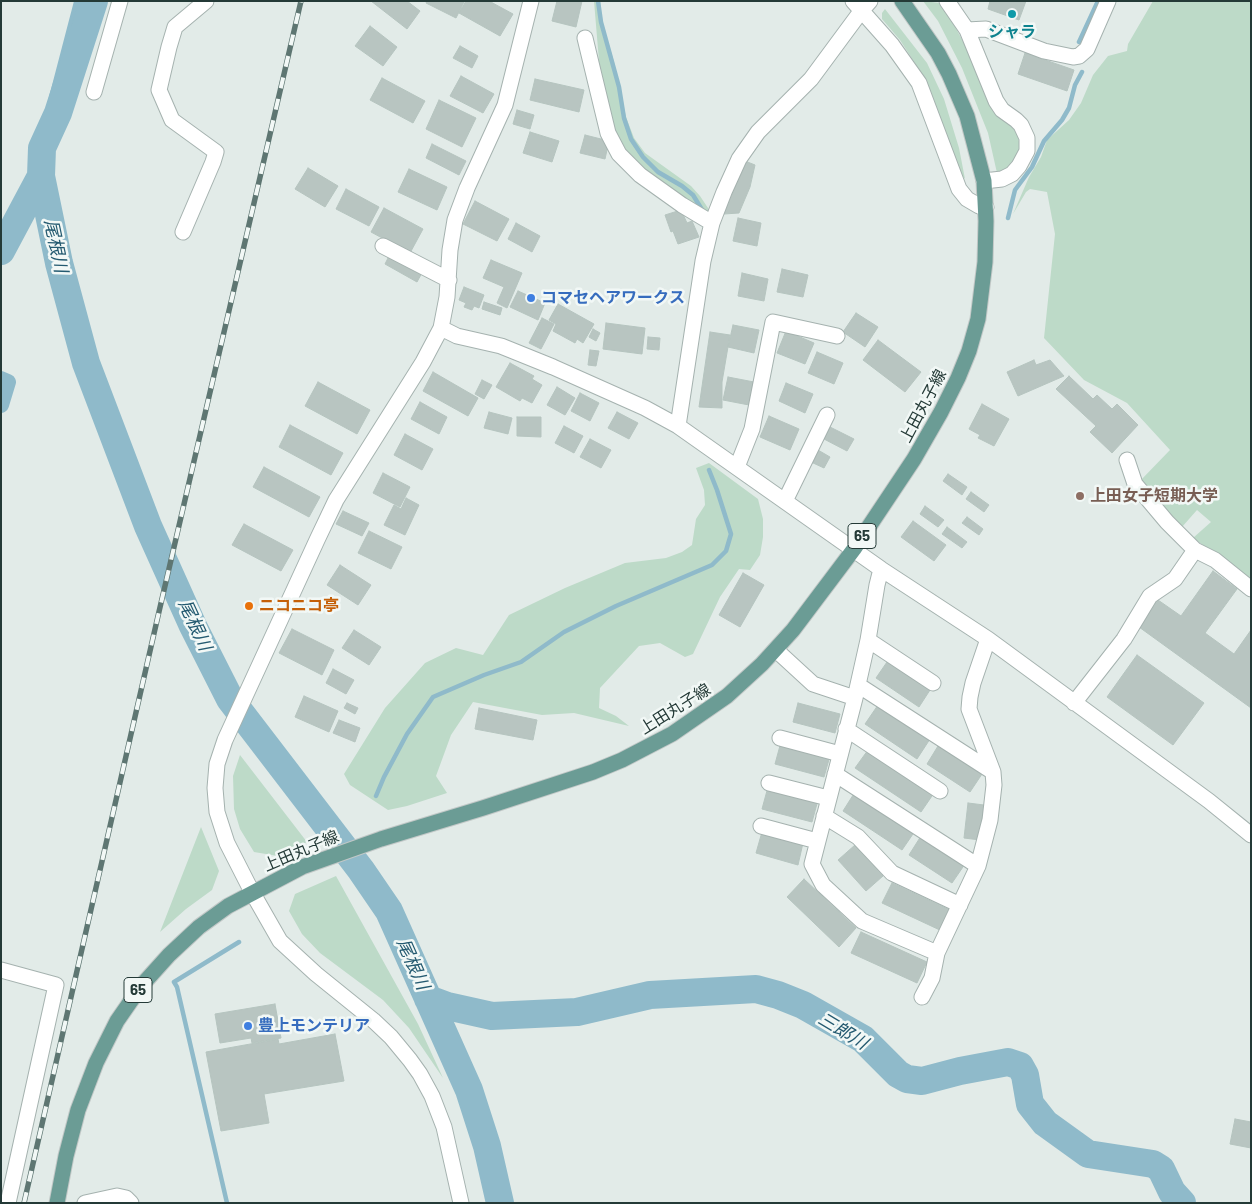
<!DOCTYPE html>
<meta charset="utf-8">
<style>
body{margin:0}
#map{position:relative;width:1252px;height:1204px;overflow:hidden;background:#e2ebe8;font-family:Barlow,sans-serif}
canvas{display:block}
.frame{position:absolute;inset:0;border:2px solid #243a37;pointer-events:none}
</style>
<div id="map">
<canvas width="1252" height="1204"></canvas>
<div class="frame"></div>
</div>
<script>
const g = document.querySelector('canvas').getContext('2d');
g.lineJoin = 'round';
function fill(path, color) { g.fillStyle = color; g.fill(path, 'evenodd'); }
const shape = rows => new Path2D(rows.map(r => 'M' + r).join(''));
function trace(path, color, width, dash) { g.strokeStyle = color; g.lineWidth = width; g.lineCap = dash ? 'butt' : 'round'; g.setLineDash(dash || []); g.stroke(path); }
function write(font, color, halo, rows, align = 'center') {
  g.font = font + ' Barlow,"Noto Sans JP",sans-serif'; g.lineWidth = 5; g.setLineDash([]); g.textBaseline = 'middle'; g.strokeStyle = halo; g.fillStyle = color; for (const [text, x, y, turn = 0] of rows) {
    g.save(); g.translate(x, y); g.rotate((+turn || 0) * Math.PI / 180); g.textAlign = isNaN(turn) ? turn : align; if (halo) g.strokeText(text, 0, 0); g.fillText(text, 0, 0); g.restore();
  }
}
const green = shape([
 [594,1,600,1,602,21,614,62,626,117,634,138,645,153,691,186,700,196,710,211,708,216,660,185,619,147,600,73],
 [923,1,940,3,951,19,976,66,1018,136,1020,148,1017,159,1002,172,997,173,988,133,962,68,938,21],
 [1153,1,1251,1,1251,579,1193,538,1211,522,1197,510,1182,527,1139,482,1170,450,1127,403,1084,380,1044,338,1055,234,1047,192,1030,189,1026,192,1013,214,1029,177,1041,157,1047,140,1069,120,1081,103,1093,75,1108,56,1127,51,1128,44],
 [885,9,927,63,944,99,959,148,965,179,956,168,934,100,925,79,900,40,882,19,882,13],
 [709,463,758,499,763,519,763,537,760,555,750,570,739,569,720,597,693,654,685,657,660,643,639,646,600,688,599,708,616,716,629,726,574,713,542,715,473,702,451,735,436,776,447,793,407,806,388,810,350,785,344,774,385,708,425,663,456,648,483,655,509,615,565,588,625,563,666,558,682,552,692,545,696,519,705,505,704,490,696,468],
 [240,755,307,842,278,856,254,852,240,829,234,809,233,776],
 [201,827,219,871,212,890,186,909,160,932],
 [336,876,418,1024,443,1078,409,1028,383,1000,320,953,302,934,289,911,295,894]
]);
const water = shape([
 [74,1,94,1,82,17,80,30,74,51,65,69,57,106,48,128,41,176,33,158]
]);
const stream = shape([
 [598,1,601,22,619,87,624,118,631,139,643,157,658,172,682,186,693,195,704,213],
 [1079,42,1098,1],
 [1008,218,1015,190,1032,167,1044,141,1062,120,1069,108,1075,85,1082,72],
 [376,796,384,777,407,734,433,697,484,675,521,662,564,632,616,606,712,565,726,551,731,534,717,490,709,470],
 [227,1203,177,987,174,982,239,942]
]);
const canal = shape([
 [1,379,8,382,1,405]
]);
const river = shape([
 [94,1,58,113,42,148,41,176,59,263,86,363,148,526,193,626,230,699,361,870,389,911,469,1090,487,1146,500,1203],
 [1,251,41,176],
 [428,999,447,1006,492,1016,577,1012,650,995,756,989,778,995,803,1005,863,1039,898,1074,907,1079,922,1081,960,1071,1008,1062,1020,1066,1025,1075,1030,1104,1045,1123,1088,1154,1153,1164,1161,1169,1172,1192,1182,1203]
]);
const building = shape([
 [371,1,407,1,420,11,407,29,371,1],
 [427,1,462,1,464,2,456,18,426,3,427,1],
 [466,1,489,1,513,14,500,36,459,13,466,1],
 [557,1,582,1,576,27,552,21,557,1],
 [990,1,1026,1,1019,20,988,9,990,1],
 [370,26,397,47,383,66,355,46,370,26],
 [460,46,478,56,472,68,453,58,460,46],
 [1025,53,1074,70,1067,91,1018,74,1025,53],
 [461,76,494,94,483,113,450,96,461,76],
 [382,78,425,101,413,123,370,100,382,78],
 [535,79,584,90,579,112,530,100,535,79],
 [439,100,476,118,462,147,426,129,439,100],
 [517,110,534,115,530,129,513,124,517,110],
 [530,132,559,141,552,162,523,153,530,132],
 [585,135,609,141,605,159,580,153,585,135],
 [432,144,466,161,459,175,426,158,432,144],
 [745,161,755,165,750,187,739,213,724,214,745,161],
 [308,168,338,186,325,207,295,189,308,168],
 [409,169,447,187,437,210,398,192,409,169],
 [346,189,379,207,369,226,336,209,346,189],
 [475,201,509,219,497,241,463,224,475,201],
 [384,208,423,229,410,253,371,232,384,208],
 [681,210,687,223,692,221,699,237,678,244,673,231,671,232,665,215,681,210],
 [738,218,761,223,757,246,733,241,738,218],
 [516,223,540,236,532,252,508,239,516,223],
 [390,254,423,271,417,282,385,264,390,254],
 [491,260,522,273,507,308,497,303,504,287,483,278,491,260],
 [782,269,808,275,803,297,777,292,782,269],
 [742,273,768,279,764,301,738,296,742,273],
 [464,287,484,295,479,308,474,306,472,310,464,307,466,303,459,300,464,287],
 [518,291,545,303,538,320,510,307,518,291],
 [484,302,502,308,500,315,482,309,484,302],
 [558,304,594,324,583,343,577,339,575,343,553,331,556,324,549,320,558,304],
 [856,313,878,327,865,347,843,332,856,313],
 [542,318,554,324,541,349,529,343,542,318],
 [606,323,645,328,642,354,603,349,606,323],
 [733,325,759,330,754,353,728,347,733,325],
 [593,329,600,333,596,341,589,337,593,329],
 [786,331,814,343,805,364,777,353,786,331],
 [710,332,730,335,722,382,722,408,699,407,710,332],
 [648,337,660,338,659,350,647,349,648,337],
 [878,340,921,372,905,392,863,360,878,340],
 [590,350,599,351,596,366,588,365,590,350],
 [817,352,843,363,834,384,808,373,817,352],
 [1034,360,1036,365,1050,360,1064,376,1018,396,1007,372,1034,360],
 [510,363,534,376,532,379,542,385,532,403,522,398,520,401,496,387,510,363],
 [433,372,478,398,468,416,423,391,433,372],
 [1069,376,1093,399,1097,395,1112,409,1117,404,1138,425,1112,453,1090,432,1096,426,1056,389,1069,376],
 [728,377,754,382,749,405,723,400,728,377],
 [482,380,492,385,484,399,475,394,482,380],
 [318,382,370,410,357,434,305,406,318,382],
 [786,383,813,394,805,413,779,401,786,383],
 [557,387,575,398,565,415,547,405,557,387],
 [580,393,599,403,590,421,571,411,580,393],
 [420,402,447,417,439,434,411,419,420,402],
 [982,404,1009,419,994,446,978,438,980,435,969,429,982,404],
 [489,412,512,418,508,434,484,428,489,412],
 [617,412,638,423,629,439,608,428,617,412],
 [769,416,799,429,790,450,760,437,769,416],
 [517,417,541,417,541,437,517,436,517,417],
 [290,425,343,453,331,475,279,447,290,425],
 [564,426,583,436,574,453,555,443,564,426],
 [830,427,854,439,847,451,824,439,830,427],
 [405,434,433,449,422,470,394,455,405,434],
 [590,439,611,450,601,468,580,457,590,439],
 [818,450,830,457,824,468,811,462,818,450],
 [264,467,320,497,309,517,253,487,264,467],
 [383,473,410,487,400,507,373,493,383,473],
 [948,474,967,487,962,495,943,481,948,474],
 [971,492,989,505,984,512,966,499,971,492],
 [406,498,419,505,405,535,384,525,394,505,401,509,406,498],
 [925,506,944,520,938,527,920,514,925,506],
 [343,511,369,523,362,536,336,524,343,511],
 [967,517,983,529,979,535,962,523,967,517],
 [913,521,946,545,934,561,901,537,913,521],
 [244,524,293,550,281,571,232,545,244,524],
 [947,527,967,542,962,548,942,534,947,527],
 [369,531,402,547,391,569,358,553,369,531],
 [340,565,371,585,358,605,327,585,340,565],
 [1213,571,1237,589,1205,633,1234,654,1251,630,1251,708,1139,627,1158,600,1181,616,1213,571],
 [743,573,764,585,740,627,719,615,743,573],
 [292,629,334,650,322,675,279,653,292,629],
 [354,630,381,647,369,665,342,648,354,630],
 [1137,655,1204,703,1173,745,1107,697,1137,655],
 [887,662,930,690,919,707,876,678,887,662],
 [333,669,354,680,346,694,326,683,333,669],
 [304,696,338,711,329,732,295,717,304,696],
 [347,703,358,708,355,714,344,708,347,703],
 [798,703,840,714,835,733,793,722,798,703],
 [878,705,930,739,917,759,865,724,878,705],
 [479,708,537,720,533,740,475,729,479,708],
 [339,720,360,728,355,742,333,733,339,720],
 [781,742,830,756,824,777,775,764,781,742],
 [938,746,982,774,970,792,927,764,938,746],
 [868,750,934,793,921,812,855,768,868,750],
 [768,787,818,800,812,822,762,809,768,787],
 [855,792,915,831,902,850,843,811,855,792],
 [968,803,984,805,980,840,964,838,968,803],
 [762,832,803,843,798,865,756,853,762,832],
 [921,836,965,864,952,883,909,855,921,836],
 [855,845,883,876,866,891,838,860,855,845],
 [804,879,856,928,839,947,787,897,804,879],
 [892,883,952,911,942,931,882,903,892,883],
 [861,932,927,962,917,983,851,953,861,932],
 [275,1004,281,1038,252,1043,251,1038,220,1043,215,1014,275,1004],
 [335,1034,344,1081,264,1094,269,1123,221,1131,206,1052,278,1039,279,1044,335,1034],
 [1235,1119,1251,1122,1251,1148,1230,1144,1235,1119]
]);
const minor = shape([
 [853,1,892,45,919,83,959,189,967,199,979,206,986,207],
 [947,1,967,30,996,101,1002,110,1016,120,1021,125,1027,138,1027,151,1019,166,1012,174,1002,179,984,181],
 [967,30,986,29,1044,51,1073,57,1079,56,1087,49,1108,1],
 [585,38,608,133,619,154,640,175,682,205,712,223],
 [94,92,120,1],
 [183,232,213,162,216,152,172,120,159,90,169,47,175,27,206,1],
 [383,246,449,280],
 [441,328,457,336,501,346,553,367,645,408,678,426,881,569,988,639,1209,801,1251,835],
 [678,426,703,261,712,223,724,192,739,159,758,132,811,79,862,10,870,1],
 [1127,460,1135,484,1167,522,1195,550,1215,560,1251,589],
 [737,467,752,429,773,322,837,336],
 [785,501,827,415],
 [881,569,877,585,868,640,855,698,812,864,823,885,862,921,937,953,978,866,990,820,994,785,993,772,969,709,970,697,973,683,988,639],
 [868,640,933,683],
 [776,650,813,684,855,698],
 [858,685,993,772],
 [1074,703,1124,639,1150,596,1175,579,1195,550],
 [846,729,940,791],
 [780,738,840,754],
 [835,774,978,866],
 [769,783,828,798],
 [824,816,858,837,892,873,960,905],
 [761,826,817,841],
 [1,970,56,985,8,1203],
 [922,997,932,978,937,953],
 [85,1203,117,1196,126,1198,131,1203],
 [461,1203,444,1127,432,1096,420,1074,410,1060,391,1037,373,1020,316,974,280,941,252,892,227,843,217,812,215,788,217,764,225,740,317,540,336,500,423,362,441,328,447,297,450,250,455,220,467,188,505,105,531,1]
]);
const major = shape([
 [57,1203,66,1156,78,1110,96,1063,117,1021,142,985,169,955,199,927,228,906,302,867,381,839,483,808,593,772,622,760,672,734,727,696,762,664,793,630,854,549,914,459,941,412,958,378,969,351,978,319,985,262,986,221,984,181,967,116,949,74,938,53,902,1]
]);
const rail = shape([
 [24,1203,158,616,301,1]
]);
const markers = [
 [1012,14,5,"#0f9aa8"],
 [531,298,5,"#3f7fe0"],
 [1080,496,5,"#8d6e63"],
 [249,606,5,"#e8710a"],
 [248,1026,5,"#3f7fe0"]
];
const shields = [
 [862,536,28],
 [138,990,28]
];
const shieldNames = [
 ["65",862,536],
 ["65",138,990]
];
const cultureNames = [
 ["シャラ",1012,32]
];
const shopNames = [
 ["コマセヘアワークス",541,298],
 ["豊上モンテリア",258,1026]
];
const streetNames = [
 ["上田丸子線",923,406,-62],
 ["上田丸子線",675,709,-32],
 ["上田丸子線",301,851,-23]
];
const educationNames = [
 ["上田女子短期大学",1090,496]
];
const foodNames = [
 ["ニコニコ亭",259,606]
];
const waterNames = [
 ["尾根川",56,246,78],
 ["尾根川",195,625,65],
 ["尾根川",413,964,66],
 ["三郎川",843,1031,31]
];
fill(green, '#bddac8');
fill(water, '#8fbaca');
trace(stream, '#8fbaca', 4.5);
trace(canal, '#8fbaca', 16);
trace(river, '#8fbaca', 28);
fill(building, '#b8c5c1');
trace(building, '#b5c4bf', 1);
trace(minor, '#a5b2af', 17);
trace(major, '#c2c8c7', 17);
trace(minor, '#fff', 15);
trace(major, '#6b9c95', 15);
trace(rail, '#5e7672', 5.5);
trace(rail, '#f2f8f6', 4, [11]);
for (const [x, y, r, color] of markers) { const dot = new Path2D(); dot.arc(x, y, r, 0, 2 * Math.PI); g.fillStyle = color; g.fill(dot); trace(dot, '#f2f8f6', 2); }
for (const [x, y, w] of shields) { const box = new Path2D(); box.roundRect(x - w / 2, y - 12.5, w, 25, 4); g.fillStyle = '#f2f8f6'; g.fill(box); trace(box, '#243a37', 1); }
write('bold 15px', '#243a37', null, shieldNames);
write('bold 16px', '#0d838f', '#f2f8f6', cultureNames);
write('bold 16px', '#366cbe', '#f2f8f6', shopNames, 'left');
write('16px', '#243a37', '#f2f8f6', streetNames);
write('bold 16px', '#785e54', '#f2f8f6', educationNames, 'left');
write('bold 16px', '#c56008', '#f2f8f6', foodNames, 'left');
write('italic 18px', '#245a70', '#f2f8f6', waterNames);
</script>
